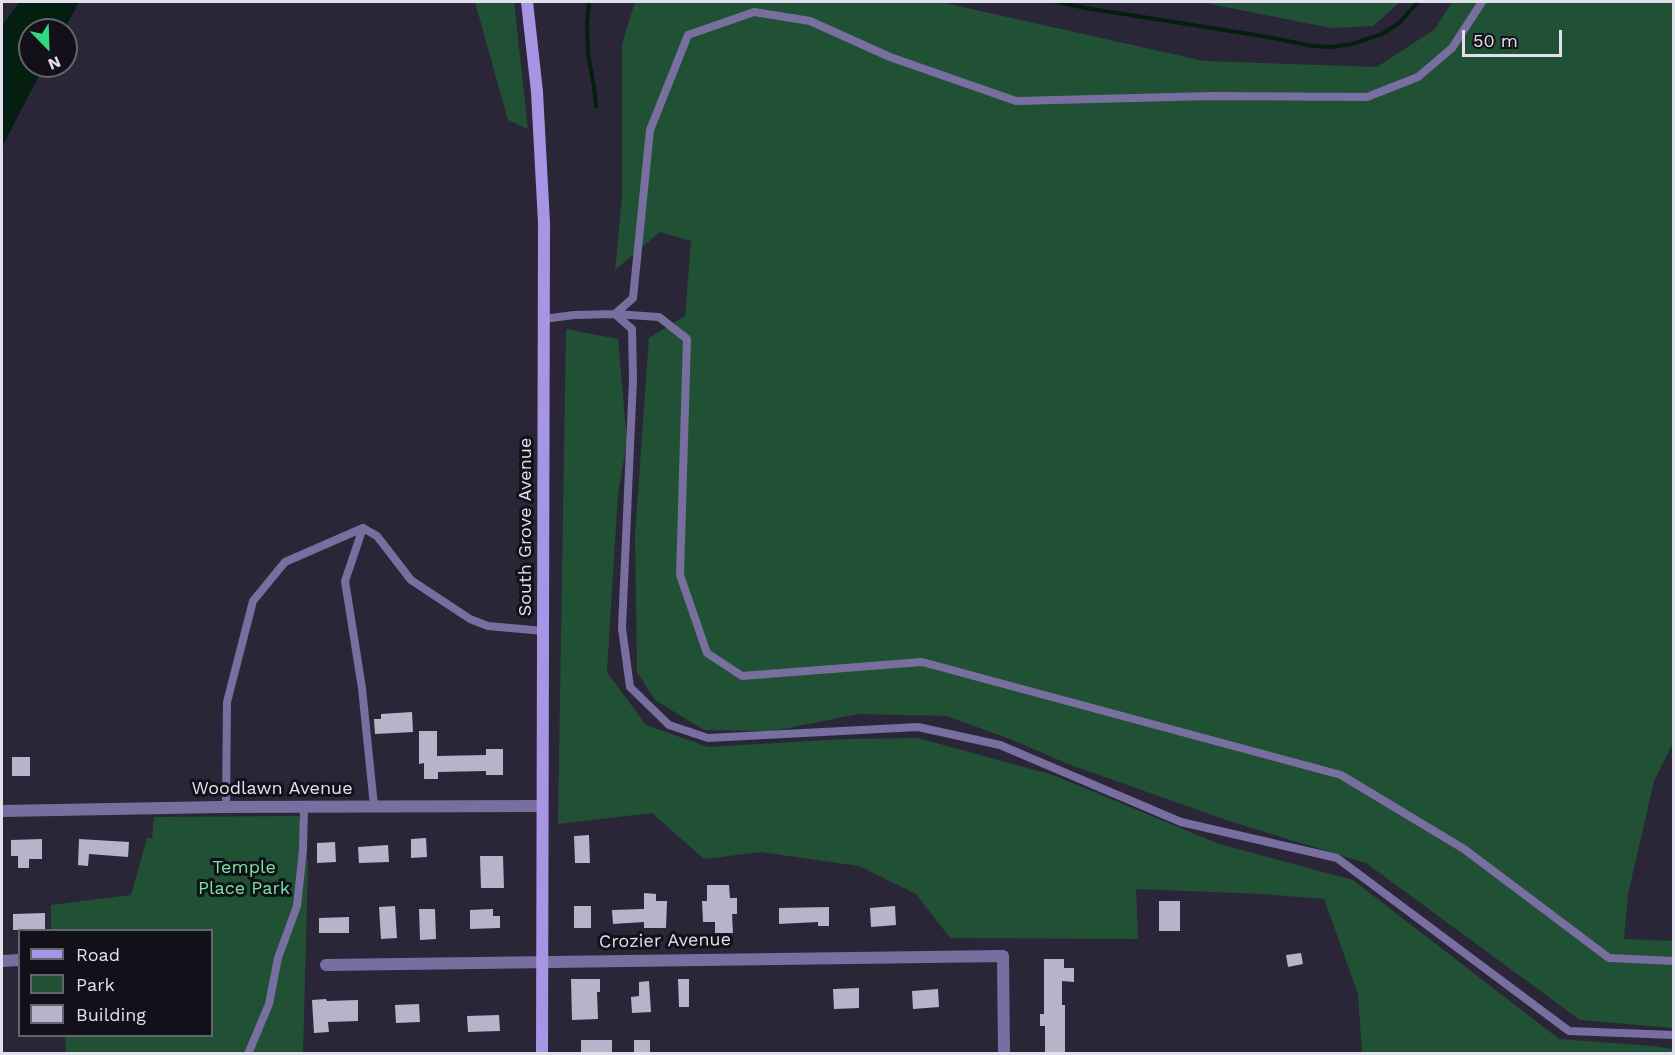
<!DOCTYPE html>
<style>
body{margin:0}
#map{position:relative;width:1675px;height:1055px;overflow:hidden;background:#2a2638;font-family:"Work Sans",sans-serif}
canvas{display:block}
.frame{position:absolute;inset:0;border:3px solid #e2e0ed;pointer-events:none}
.legend{position:absolute;left:18px;top:929px;width:195px;height:108px;box-sizing:border-box;background:#121019;border:2px solid #65636e;margin:0;padding:8px 10px;list-style:none;font-size:18px;color:#e2e0ed}
.legend li{display:flex;align-items:center;gap:12px;height:30px}
.legend b{width:30px;border:2px solid #65636e}
.north{position:absolute;left:18px;top:18px;width:60px;height:60px;box-sizing:border-box;background:#121019;border:2px solid #65636e;border-radius:50%;rotate:157deg;font-size:16px;font-weight:700;line-height:24px;text-align:center;color:#e2e0ed}
.north::after{content:'';display:block;margin:auto;width:21px;height:27px;background:#31d882;clip-path:polygon(50% 0,100% 100%,50% 72%,0 100%)}
.scale{position:absolute;left:1462px;top:30px;width:100px;height:27px;box-sizing:border-box;border:3px solid #e2e0ed;border-top:0;padding-left:8px;font-size:18px;line-height:21px;white-space:nowrap;color:#e2e0ed;-webkit-text-stroke:4px #121019;paint-order:stroke}
</style>
<div id="map">
<canvas width="1675" height="1055"></canvas>
<div class="frame"></div>
<ul class="legend">
<li><b style="height:8px;background:#a695e5"></b>Road</li>
<li><b style="height:16px;background:#205134"></b>Park</li>
<li><b style="height:16px;background:#b7b3cb"></b>Building</li>
</ul>
<div class="north">N</div>
<div class="scale">50 m</div>
</div>
<script>
const g = document.querySelector('canvas').getContext('2d');
g.lineJoin = 'round';
function fill(path, color) { g.fillStyle = color; g.fill(path, 'evenodd'); }
const shape = rows => new Path2D(rows.map(r => 'M' + r).join(''));
function trace(path, color, width, dash) { g.strokeStyle = color; g.lineWidth = width; g.lineCap = dash ? 'butt' : 'round'; g.setLineDash(dash || []); g.stroke(path); }
function write(font, color, halo, rows, align = 'center') {
  g.font = font + ' "Work Sans",sans-serif'; g.lineWidth = 6; g.setLineDash([]); g.textBaseline = 'middle'; g.strokeStyle = halo; g.fillStyle = color; for (const [text, x, y, turn = 0] of rows) {
    g.save(); g.translate(x, y); g.rotate((+turn || 0) * Math.PI / 180); g.textAlign = isNaN(turn) ? turn : align; if (halo) g.strokeText(text, 0, 0); g.fillText(text, 0, 0); g.restore();
  }
}
const green = shape([
 [475,2,514,2,528,129,508,120],
 [635,2,940,2,1204,61,1377,67,1435,29,1452,2,1673,2,1673,743,1654,781,1628,894,1624,939,1673,941,1673,1028,1580,1020,1366,863,1232,822,1068,764,1010,739,946,716,858,714,773,731,704,730,655,700,637,672,635,535,649,338,685,316,691,241,660,232,615,270,622,198,622,44],
 [1200,2,1400,2,1373,26,1331,28],
 [566,329,618,339,627,441,618,494,607,672,646,725,708,747,846,739,918,738,1053,775,1219,844,1353,880,1559,1039,1652,1046,1673,1049,1673,1053,1362,1053,1358,994,1324,899,1262,894,1136,889,1138,939,950,938,916,894,859,866,761,852,704,859,652,813,558,824],
 [299,816,308,863,303,1053,66,1053,65,1036,212,1036,212,930,51,930,51,905,131,895,147,838,152,838,154,817]
]);
const water = shape([
 [20,2,79,2,64,30,30,30,30,66,44,66,2,147,2,25]
]);
const stream = shape([
 [589,2,587,24,588,53,594,87,596,106],
 [1056,2,1086,8,1268,37,1312,46,1331,47,1352,44,1382,34,1399,23,1418,2]
]);
const building = shape([
 [412,712,413,732,375,734,374,719,381,719,381,714],
 [419,731,437,731,437,756,486,755,486,749,503,749,503,775,486,775,486,771,438,772,438,779,424,779,424,763,419,764],
 [12,757,30,757,30,776,12,776],
 [589,835,590,863,575,863,574,836],
 [426,838,427,857,411,858,411,839],
 [42,839,42,859,29,859,29,868,18,868,18,856,11,856,11,840],
 [79,839,129,842,128,857,89,854,88,866,78,865],
 [335,842,336,862,317,863,317,843],
 [388,845,389,862,359,863,358,847],
 [480,856,503,856,504,888,481,888],
 [707,885,729,885,730,898,737,898,737,914,732,914,733,933,715,933,715,922,703,922,702,901,707,901],
 [644,893,656,894,656,901,667,901,666,928,644,928,644,922,613,924,612,910,644,909],
 [1159,901,1180,901,1180,931,1159,931],
 [395,906,397,938,381,939,379,907],
 [574,906,591,906,591,928,574,928],
 [895,906,896,925,871,927,870,908],
 [829,907,829,926,818,926,818,922,779,924,779,908],
 [419,909,435,909,436,939,420,940],
 [493,909,493,916,500,916,500,928,470,929,470,910],
 [45,913,45,930,13,930,13,914],
 [349,917,349,933,319,933,319,918],
 [1301,953,1303,964,1288,967,1286,955],
 [1044,959,1064,959,1064,968,1074,968,1074,982,1062,981,1062,1005,1065,1005,1065,1053,1045,1053,1045,1026,1040,1026,1040,1014,1044,1014],
 [571,979,600,979,600,992,597,992,598,1019,572,1020],
 [678,979,689,979,689,1007,679,1007],
 [649,981,651,1012,632,1013,631,997,639,996,639,982],
 [859,988,859,1008,834,1009,833,989],
 [938,989,939,1007,913,1009,912,991],
 [326,999,327,1001,358,1000,358,1021,328,1022,329,1032,314,1033,312,1000],
 [419,1004,420,1022,396,1023,395,1005],
 [499,1015,500,1031,468,1032,467,1016],
 [581,1040,612,1040,612,1053,581,1053],
 [634,1040,650,1040,650,1053,634,1053]
]);
const service = shape([
 [615,314,659,317,687,339,680,575,707,653,742,676,922,662,1341,775,1464,849,1609,958,1674,961],
 [615,314,633,298,650,130,688,35,754,12,810,21,890,57,1016,101,1212,96,1367,97,1418,77,1452,48,1482,2],
 [543,319,574,315,615,314,632,329,633,379,622,628,630,687,669,725,708,738,918,727,1000,745,1181,822,1337,858,1569,1031,1674,1035],
 [363,528,345,581,362,688,374,806],
 [363,528,377,536,411,580,470,619,488,626,544,631],
 [226,807,227,702,253,601,285,562,363,528],
 [248,1054,269,1004,278,958,297,906,303,850,304,807]
]);
const minor = shape([
 [2,811,220,807,542,806],
 [2,961,20,960],
 [326,965,1003,956,1004,1054]
]);
const secondary = shape([
 [527,2,537,92,544,223,542,1054]
]);
const streetNames = [
 ["South Grove Avenue",526,527,-90],
 ["Woodlawn Avenue",272,789],
 ["Crozier Avenue",665,941,-1]
];
const parkNames = [
 ["Temple",244,868],
 ["Place Park",244,889]
];
fill(green, '#205134');
fill(water, '#041e0f');
trace(stream, '#041e0f', 4);
fill(building, '#b7b3cb');
trace(service, '#796ea0', 8);
trace(minor, '#796ea0', 12);
trace(secondary, '#a695e5', 12);
write('18px', '#e2e0ed', '#121019', streetNames);
write('18px', '#77e6a2', '#121019', parkNames);
</script>
